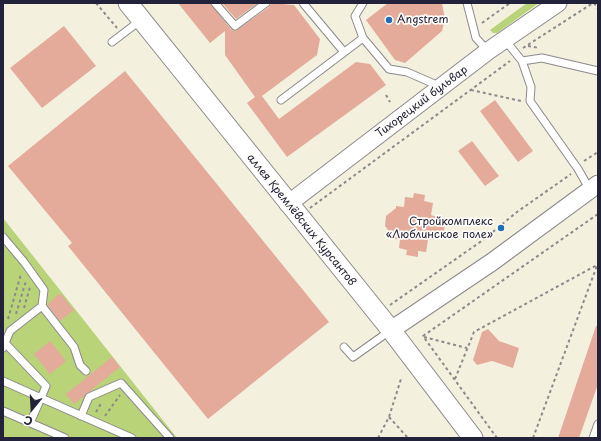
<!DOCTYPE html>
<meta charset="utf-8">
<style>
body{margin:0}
#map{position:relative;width:601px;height:441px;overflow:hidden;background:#f4f0de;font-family:"Playpen Sans",sans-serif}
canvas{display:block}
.frame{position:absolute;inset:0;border:4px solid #22223b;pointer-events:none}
.north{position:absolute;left:12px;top:389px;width:40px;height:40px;-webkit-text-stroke:3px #fdfcf7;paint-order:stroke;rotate:198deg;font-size:11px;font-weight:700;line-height:16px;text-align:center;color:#22223b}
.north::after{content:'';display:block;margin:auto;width:14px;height:18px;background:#22223b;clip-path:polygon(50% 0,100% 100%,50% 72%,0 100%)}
</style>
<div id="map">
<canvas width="601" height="441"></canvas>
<div class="frame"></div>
<div class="north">С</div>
</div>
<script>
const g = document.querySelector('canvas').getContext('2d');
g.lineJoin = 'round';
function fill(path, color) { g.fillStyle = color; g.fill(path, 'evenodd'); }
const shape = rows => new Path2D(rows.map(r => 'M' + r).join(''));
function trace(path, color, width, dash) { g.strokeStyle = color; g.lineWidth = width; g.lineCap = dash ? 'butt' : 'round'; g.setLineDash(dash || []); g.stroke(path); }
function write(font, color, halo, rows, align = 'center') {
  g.font = font + ' "Playpen Sans",sans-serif'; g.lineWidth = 3.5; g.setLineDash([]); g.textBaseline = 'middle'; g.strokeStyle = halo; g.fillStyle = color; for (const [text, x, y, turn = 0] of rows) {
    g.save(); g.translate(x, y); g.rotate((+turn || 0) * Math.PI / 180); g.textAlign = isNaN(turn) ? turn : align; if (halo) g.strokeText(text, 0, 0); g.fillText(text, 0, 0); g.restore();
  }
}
const green = shape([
 [527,3,539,3,497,33,493,33,490,30],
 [3,218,177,438,3,438]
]);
const building = shape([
 [178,3,210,3,231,29,235,31,269,7,271,3,294,5,320,39,317,55,262,96,279,119,356,62,370,64,386,85,287,157,247,103,255,97,225,55,225,31,210,43],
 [222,3,258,3,236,19],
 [388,3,442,3,445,19,442,31,405,63,395,60,366,20],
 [64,26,96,66,42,108,10,68],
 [125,71,329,322,208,419,68,246,72,243,8,166],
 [495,100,533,151,518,162,480,111],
 [472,141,499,176,485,186,458,151],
 [414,193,425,195,424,201,433,203,431,215,437,217,436,223,445,225,443,236,434,235,434,240,428,240,426,252,418,251,418,257,406,255,407,250,399,248,400,239,395,239,385,226,386,216,396,208,396,206,404,207,405,197,413,198],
 [60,293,74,310,60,321,47,305],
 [596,326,598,326,598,384,579,438,558,438],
 [488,329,499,341,519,348,513,368,492,361,477,365,473,360,482,332],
 [50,341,66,361,50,374,34,354],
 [112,357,120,367,74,404,66,394]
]);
const path = shape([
 [96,3,117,28],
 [594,3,598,9],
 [482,23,510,3],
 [528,46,539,48],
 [523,48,593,3],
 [471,90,521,101],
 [386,95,390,102],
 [584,161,598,152],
 [310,208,510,61],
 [390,305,483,240,517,212,571,174],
 [24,308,30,287],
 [16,314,26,281],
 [8,319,21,274],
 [424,337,467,348],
 [455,379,474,332,597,265],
 [96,412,102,402],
 [105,416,120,395],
 [389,417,408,438],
 [378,438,389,417,401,379],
 [497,438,423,336,598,214],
 [533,438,598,263]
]);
const service = shape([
 [215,3,235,26,266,3],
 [303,3,344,52],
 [467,3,476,38,488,51],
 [363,38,355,16,363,3],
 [505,40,522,61,531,87,530,101,578,169,590,190],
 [112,42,141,20],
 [522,61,542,58,598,71],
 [281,100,363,38,389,69,407,72,439,86],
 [3,237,24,262,44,290,42,306,10,331,3,348],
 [42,306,74,347,80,365,86,371],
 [5,343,46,386,41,398,132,438],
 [344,347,353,357,391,330],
 [3,381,41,398,30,423],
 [3,411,65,438],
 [81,416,89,397,121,383,170,438],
 [593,438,598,424]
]);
const tertiary = shape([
 [288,204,488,51,558,3],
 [391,330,492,262,598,184]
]);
const secondary = shape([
 [128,3,391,330,473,438]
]);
const markers = [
 [389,20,4,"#1f6fb2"],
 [501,228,4,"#1f6fb2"]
];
const poiNames = [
 ["Angstrem",397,20],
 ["Стройкомплекс",493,222,"right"],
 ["«Люблинское поле»",493,235,"right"]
];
const streetNames = [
 ["Тихорецкий бульвар",422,102,-37],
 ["аллея Кремлёвских Курсантов",301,220,51]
];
fill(green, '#b9d379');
fill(building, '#e4ab9a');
trace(service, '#8b898c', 9);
trace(tertiary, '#8b898c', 19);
trace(secondary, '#8b898c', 21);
trace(path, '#8b898c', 2, [3, 3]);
trace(service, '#fff', 7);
trace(tertiary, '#fff', 17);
trace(secondary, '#fff', 19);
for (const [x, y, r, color] of markers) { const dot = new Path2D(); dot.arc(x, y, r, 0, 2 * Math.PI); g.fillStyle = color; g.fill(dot); trace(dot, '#fdfcf7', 1.5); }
write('11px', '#22223b', '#fdfcf7', poiNames, 'left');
write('11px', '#22223b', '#fdfcf7', streetNames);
</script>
